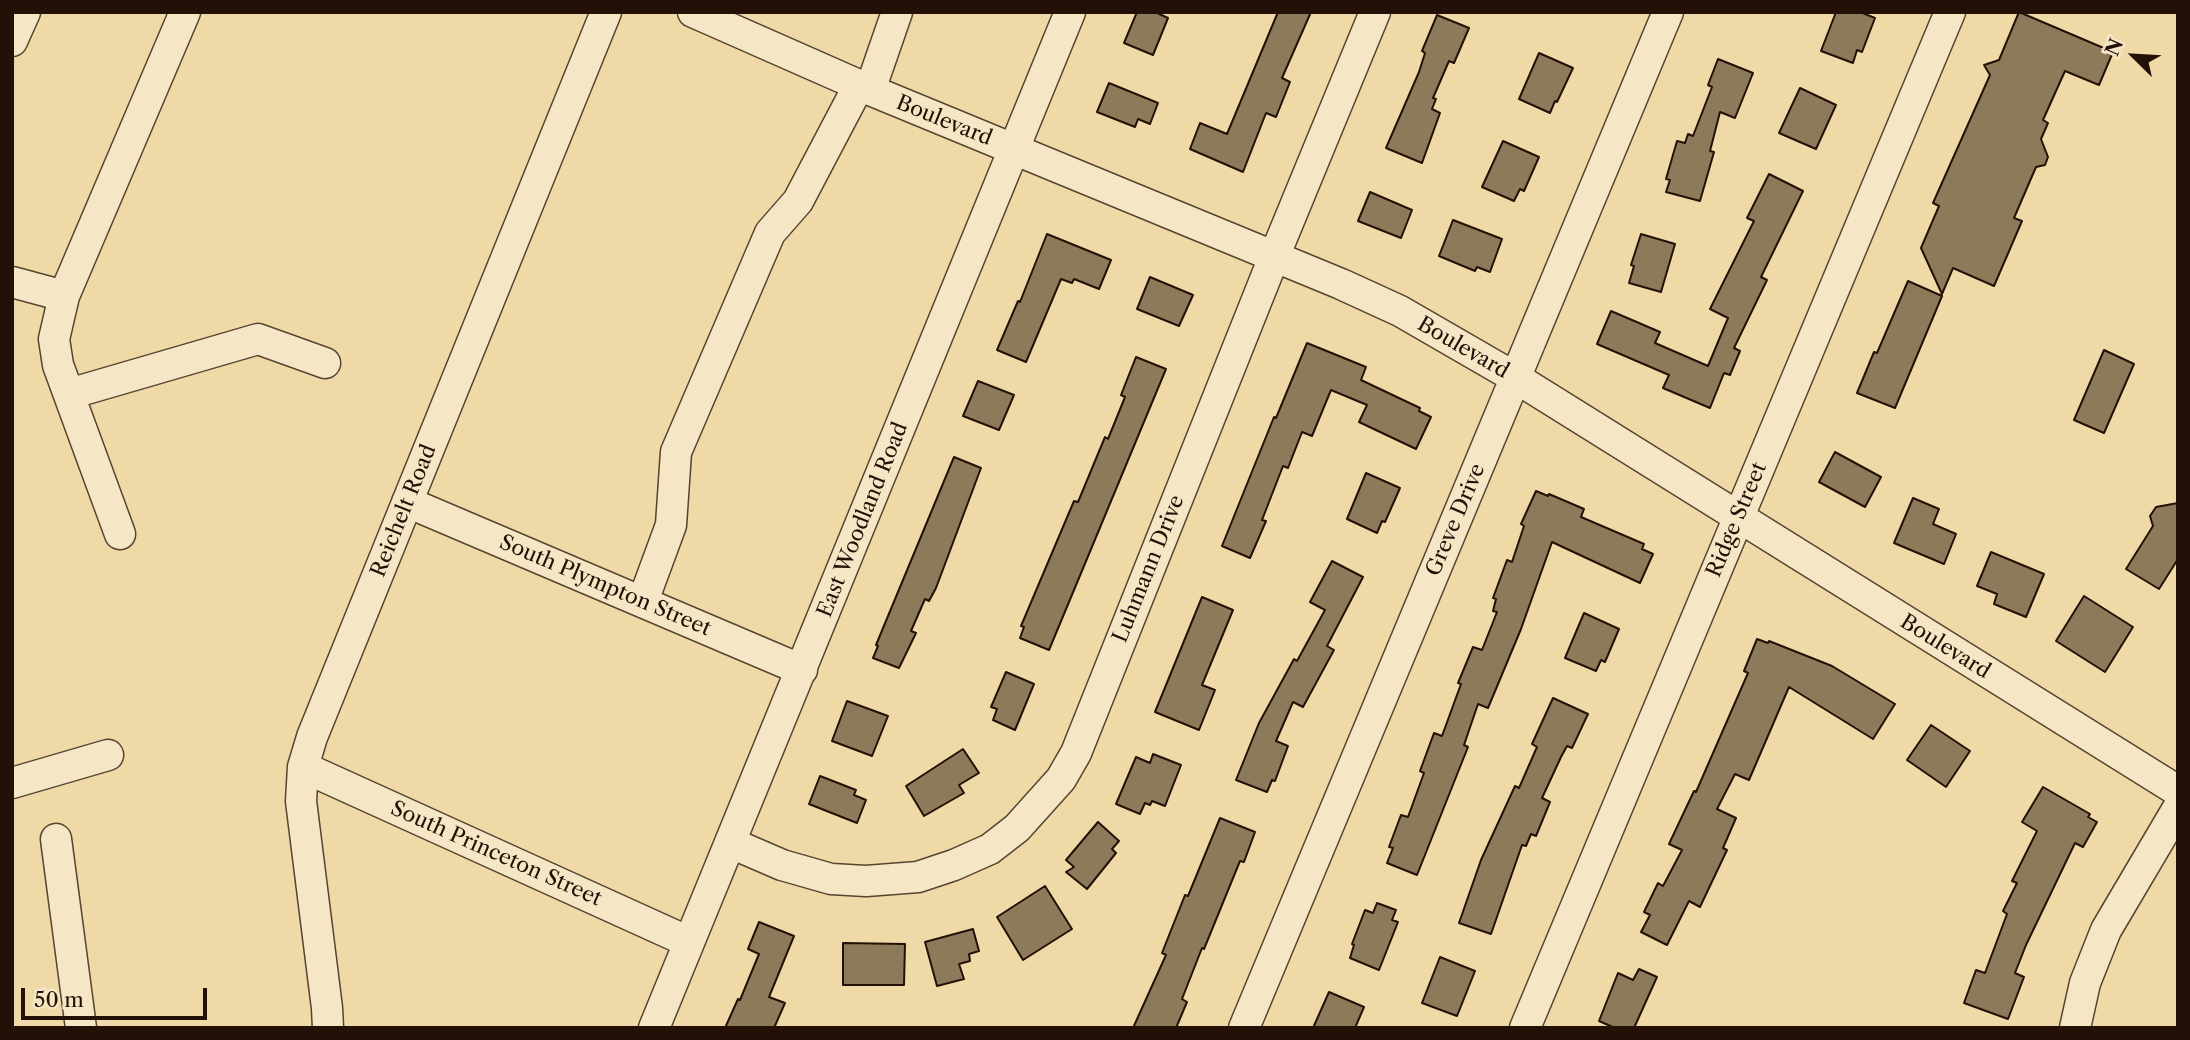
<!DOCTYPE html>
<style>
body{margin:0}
#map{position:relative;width:2190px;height:1040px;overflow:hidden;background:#efdaa7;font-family:"Libre Caslon Text",serif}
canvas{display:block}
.frame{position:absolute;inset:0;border:14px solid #231108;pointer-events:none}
.north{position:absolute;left:2099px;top:21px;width:70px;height:70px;-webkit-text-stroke:5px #f5e7c6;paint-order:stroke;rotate:294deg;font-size:19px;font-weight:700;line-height:28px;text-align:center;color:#231108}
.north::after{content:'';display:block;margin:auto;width:24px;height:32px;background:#231108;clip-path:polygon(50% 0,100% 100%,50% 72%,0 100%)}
.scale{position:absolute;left:21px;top:988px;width:186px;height:32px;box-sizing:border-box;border:4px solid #231108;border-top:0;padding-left:9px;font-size:21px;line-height:24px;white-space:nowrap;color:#231108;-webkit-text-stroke:5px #f5e7c6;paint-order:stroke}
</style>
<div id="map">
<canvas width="2190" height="1040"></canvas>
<div class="frame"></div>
<div class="north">N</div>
<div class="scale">50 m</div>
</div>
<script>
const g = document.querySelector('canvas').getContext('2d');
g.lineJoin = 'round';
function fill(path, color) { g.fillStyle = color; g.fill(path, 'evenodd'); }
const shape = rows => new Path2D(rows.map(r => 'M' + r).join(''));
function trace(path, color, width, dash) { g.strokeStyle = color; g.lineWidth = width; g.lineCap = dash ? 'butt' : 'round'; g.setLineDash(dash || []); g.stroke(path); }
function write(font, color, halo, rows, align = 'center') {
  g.font = font + ' "Libre Caslon Text",serif'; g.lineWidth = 5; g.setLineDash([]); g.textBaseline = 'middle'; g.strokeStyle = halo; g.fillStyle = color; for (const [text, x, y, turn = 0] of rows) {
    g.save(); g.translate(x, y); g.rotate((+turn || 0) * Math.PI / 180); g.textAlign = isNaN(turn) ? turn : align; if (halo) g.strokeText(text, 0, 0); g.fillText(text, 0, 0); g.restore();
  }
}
const building = shape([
 [1137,12,1155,12,1168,18,1153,55,1124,43,1137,12],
 [1278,12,1311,12,1282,78,1290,82,1276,117,1266,113,1243,172,1190,149,1200,123,1227,134,1278,12],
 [1836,12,1860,12,1875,18,1862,52,1857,50,1853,63,1821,51,1836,12],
 [2019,12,2113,52,2099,85,2065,71,2043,120,2048,123,2041,139,2048,157,2045,165,2036,167,2014,218,2022,221,1994,286,1953,268,1942,294,1921,248,1939,206,1933,203,1990,75,1984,65,1999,60,2019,12],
 [1437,15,1469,28,1454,63,1449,61,1433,98,1436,99,1432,109,1440,113,1422,163,1386,148,1419,72,1425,53,1422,51,1437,15],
 [1539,53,1573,68,1557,102,1555,101,1550,113,1519,99,1539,53],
 [1718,59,1753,73,1735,118,1720,112,1710,151,1714,152,1700,201,1666,192,1670,180,1666,179,1677,141,1685,143,1688,134,1693,136,1712,87,1708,85,1718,59],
 [1109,83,1158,103,1150,124,1138,119,1135,127,1097,112,1109,83],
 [1800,88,1836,105,1816,149,1779,133,1800,88],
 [1503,141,1539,157,1524,191,1520,189,1514,201,1482,187,1503,141],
 [1769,174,1803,191,1761,277,1767,280,1734,348,1740,351,1730,375,1724,373,1710,408,1663,388,1669,375,1597,344,1611,311,1660,332,1655,343,1708,366,1728,318,1710,309,1754,221,1747,218,1769,174],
 [1370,192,1412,210,1401,238,1358,221,1370,192],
 [1453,220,1502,239,1490,272,1477,267,1475,271,1439,256,1453,220],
 [1047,234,1111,260,1099,289,1074,279,1072,283,1061,279,1026,362,997,350,1018,301,1020,302,1047,234],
 [1641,234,1675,244,1661,292,1629,283,1634,266,1631,265,1641,234],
 [1150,277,1193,295,1179,326,1137,309,1150,277],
 [1908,281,1942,296,1895,408,1857,393,1874,352,1877,353,1908,281],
 [1307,343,1366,367,1361,380,1420,408,1419,411,1431,417,1416,449,1359,422,1367,405,1331,390,1312,436,1302,432,1288,468,1283,466,1262,520,1266,521,1250,558,1222,546,1274,417,1276,418,1307,343],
 [2104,350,2134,364,2104,433,2074,420,2104,350],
 [1136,357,1166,369,1049,650,1020,638,1024,627,1021,626,1074,501,1078,502,1105,437,1108,439,1125,397,1121,395,1136,357],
 [978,381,1014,395,999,430,963,416,978,381],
 [1835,452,1881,477,1865,507,1819,482,1835,452],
 [954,457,981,468,936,588,929,601,925,599,911,631,916,633,899,668,873,658,878,646,876,645,954,457],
 [1366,473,1400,488,1385,522,1382,521,1377,533,1347,519,1366,473],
 [1536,491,1548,496,1549,494,1584,509,1581,517,1644,544,1642,549,1653,554,1640,583,1552,542,1521,629,1488,708,1478,704,1464,745,1468,747,1417,875,1387,863,1393,848,1389,847,1401,815,1408,817,1424,773,1420,771,1434,733,1442,736,1461,684,1458,683,1473,647,1482,650,1497,612,1493,611,1496,599,1493,598,1507,560,1512,562,1524,526,1521,524,1536,491],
 [1913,498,1939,509,1933,524,1956,534,1944,564,1894,543,1913,498],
 [2178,503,2178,559,2159,589,2126,569,2153,526,2150,516,2156,507,2178,503],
 [1991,552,2044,574,2026,617,1994,604,1997,594,1977,586,1991,552],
 [1332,561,1363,577,1327,646,1334,650,1303,707,1293,702,1276,741,1288,746,1275,781,1272,780,1267,792,1236,780,1259,723,1294,659,1297,661,1325,610,1310,602,1332,561],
 [2084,596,2133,627,2105,672,2056,641,2084,596],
 [1202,597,1233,610,1202,685,1215,690,1199,730,1155,712,1202,597],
 [1584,613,1619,629,1605,662,1601,660,1596,671,1565,658,1584,613],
 [1757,639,1768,643,1769,641,1832,666,1895,704,1873,739,1789,687,1749,780,1735,774,1717,809,1736,818,1723,848,1727,850,1700,907,1689,901,1667,945,1641,932,1650,915,1644,912,1658,883,1663,886,1682,850,1669,844,1694,791,1696,792,1748,673,1744,671,1757,639],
 [1006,672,1034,684,1015,730,993,720,997,709,991,707,1006,672],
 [1553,698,1588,714,1572,748,1567,746,1561,757,1542,798,1550,802,1536,836,1531,834,1526,846,1522,845,1491,934,1459,923,1481,860,1515,786,1519,788,1537,747,1532,744,1553,698],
 [847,701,888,716,872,756,832,741,847,701],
 [1931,725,1970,751,1946,787,1907,760,1931,725],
 [963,749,979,773,959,785,964,793,924,816,906,786,963,749],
 [1153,754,1181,765,1165,806,1152,801,1150,805,1145,803,1140,814,1116,804,1136,757,1150,763,1153,754],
 [820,776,856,790,854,795,866,800,857,823,809,804,820,776],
 [2043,787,2090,814,2088,817,2097,822,2083,847,2075,843,2026,945,2015,973,2024,977,2008,1019,1964,1003,1976,970,1985,973,2007,914,2003,911,2017,883,2012,881,2037,831,2022,822,2043,787],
 [1220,818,1255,832,1244,862,1240,861,1204,949,1202,948,1182,999,1187,1002,1176,1028,1133,1028,1166,955,1162,953,1185,895,1188,896,1220,818],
 [1098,822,1119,841,1112,849,1116,853,1087,889,1066,872,1074,867,1066,860,1098,822],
 [1045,886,1072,929,1023,960,997,917,1045,886],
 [1377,903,1396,910,1392,920,1398,922,1379,970,1350,958,1354,945,1352,944,1365,910,1373,913,1377,903],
 [759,922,794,936,769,997,785,1003,774,1028,725,1028,738,999,740,1000,759,954,748,949,759,922],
 [973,929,979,951,969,954,970,961,959,964,964,979,937,986,925,942,973,929],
 [843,943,905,944,904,985,843,985,843,943],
 [1440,957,1475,971,1457,1016,1422,1003,1440,957],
 [1639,969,1657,977,1634,1028,1615,1028,1599,1021,1618,973,1633,980,1639,969],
 [1329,992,1364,1007,1355,1028,1313,1028,1329,992]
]);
const minor = shape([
 [693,12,870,90,1341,284,1400,311,1516,378,2178,791],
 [12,41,25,12],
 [870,90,897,12],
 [12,282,64,296],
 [69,394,258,339,325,363],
 [407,502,802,670],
 [120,534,58,365,54,339,64,296,185,12],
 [643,601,671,525,676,452,770,233,798,201,859,85],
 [303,767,689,942],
 [12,783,108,755],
 [56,839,81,1028],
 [731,843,782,865,831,879,866,881,918,877,954,865,990,849,1017,828,1061,779,1076,753,1274,257,1375,12],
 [328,1028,327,1008,301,801,303,767,312,737,606,12],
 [654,1028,1070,12],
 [1244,1028,1668,12],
 [1525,1028,1950,12],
 [2075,1028,2085,983,2106,930,2178,808]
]);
const streetNames = [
 ["Boulevard",944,121,22],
 ["Boulevard",1463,348,30],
 ["Reichelt Road",404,511,-68],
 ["East Woodland Road",863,520,-68],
 ["Greve Drive",1456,520,-67],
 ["Ridge Street",1737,520,-67],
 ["Luhmann Drive",1149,569,-68],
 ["South Plympton Street",605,586,23],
 ["Boulevard",1945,647,32],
 ["South Princeton Street",496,854,24]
];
fill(building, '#8d7a5b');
trace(building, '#231108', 2);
trace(minor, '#564330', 33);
trace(minor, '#f5e7c6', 30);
write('21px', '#231108', '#f5e7c6', streetNames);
</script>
